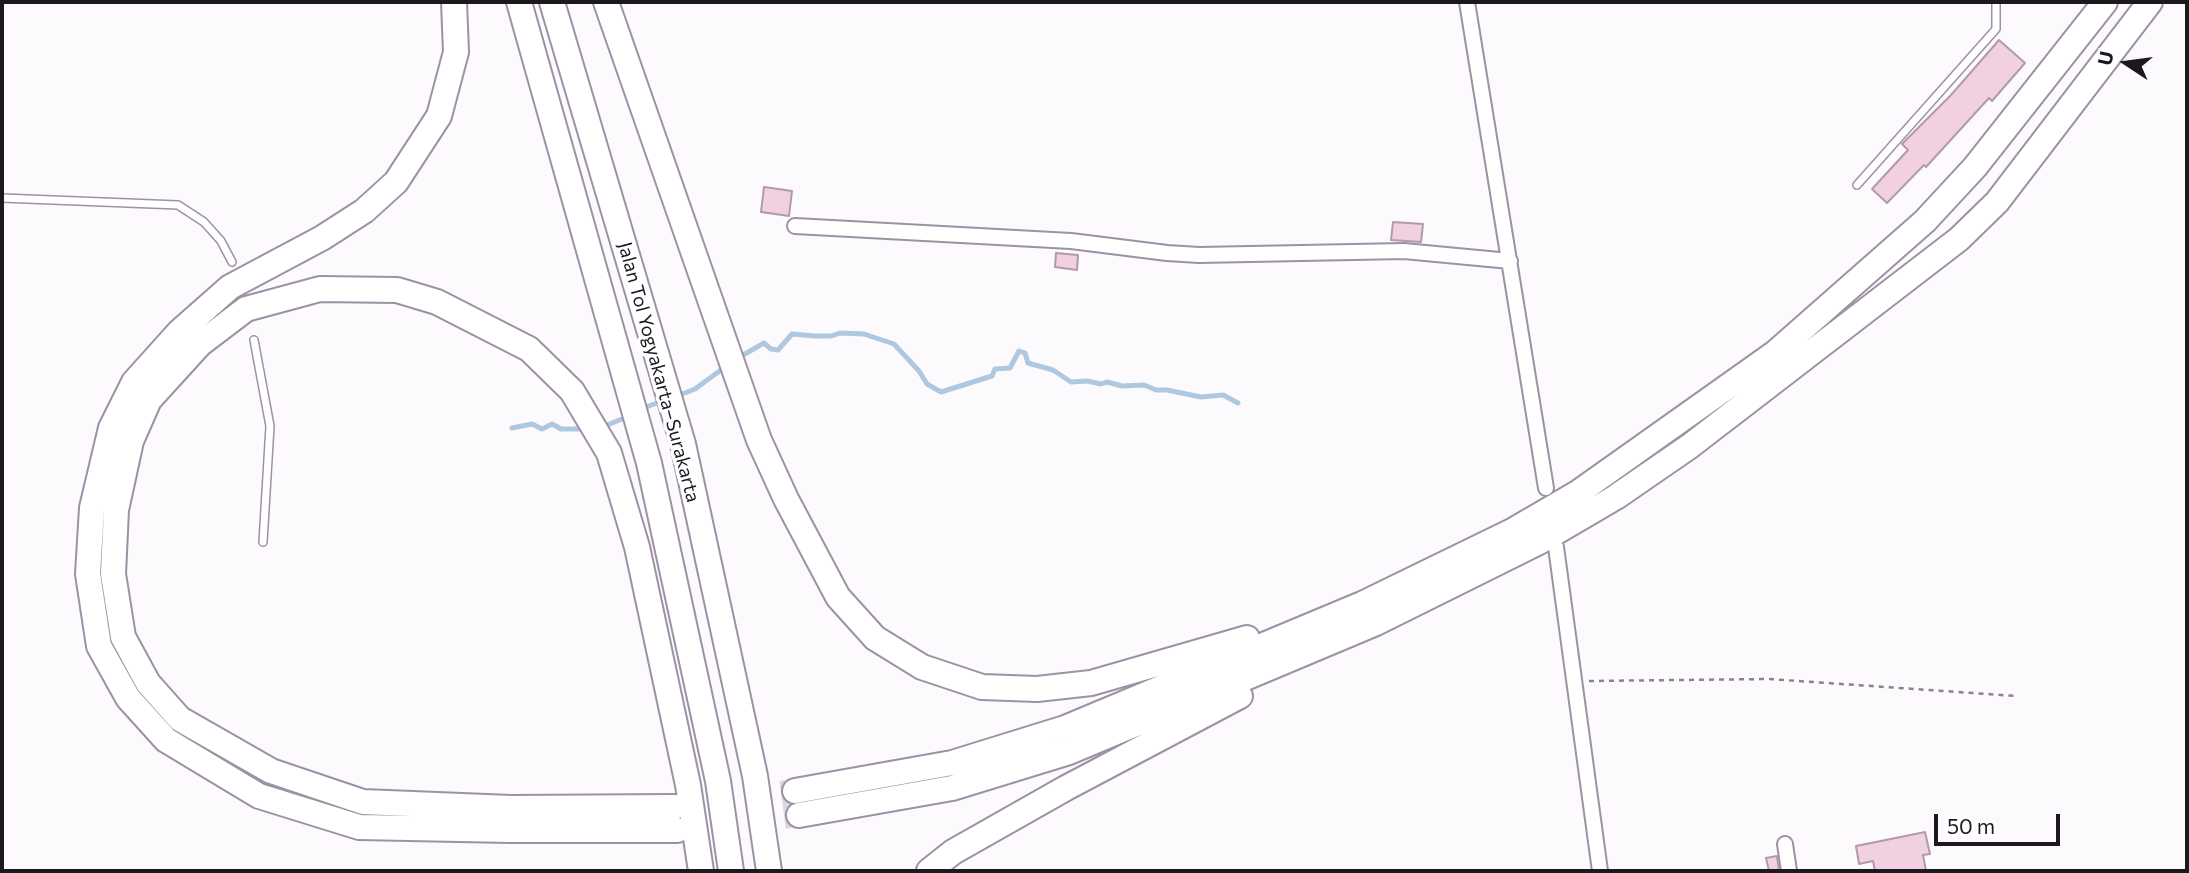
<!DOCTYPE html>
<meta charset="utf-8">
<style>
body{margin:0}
#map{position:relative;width:2189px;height:873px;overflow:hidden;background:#fdfafe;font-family:Commissioner,sans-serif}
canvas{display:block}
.frame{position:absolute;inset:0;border:4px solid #1d181f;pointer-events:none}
.north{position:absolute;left:2091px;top:28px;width:70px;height:70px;-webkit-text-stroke:5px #fff;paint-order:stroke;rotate:283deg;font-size:19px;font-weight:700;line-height:28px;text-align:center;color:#1d181f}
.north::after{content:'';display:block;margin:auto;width:24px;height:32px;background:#1d181f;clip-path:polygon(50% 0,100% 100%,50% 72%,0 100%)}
.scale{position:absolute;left:1934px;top:814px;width:126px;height:32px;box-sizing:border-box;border:4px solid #1d181f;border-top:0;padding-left:9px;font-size:21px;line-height:24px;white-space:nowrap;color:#1d181f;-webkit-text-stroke:5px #fff;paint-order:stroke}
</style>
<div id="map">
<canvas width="2189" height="873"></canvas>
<div class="frame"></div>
<div class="north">U</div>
<div class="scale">50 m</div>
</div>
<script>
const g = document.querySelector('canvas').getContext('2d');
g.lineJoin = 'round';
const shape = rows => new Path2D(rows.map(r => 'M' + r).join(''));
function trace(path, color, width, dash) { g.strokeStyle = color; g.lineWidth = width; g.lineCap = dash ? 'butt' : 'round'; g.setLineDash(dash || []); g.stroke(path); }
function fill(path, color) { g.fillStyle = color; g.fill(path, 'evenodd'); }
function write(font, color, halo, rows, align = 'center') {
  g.font = font + ' Commissioner,sans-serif'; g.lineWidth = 7; g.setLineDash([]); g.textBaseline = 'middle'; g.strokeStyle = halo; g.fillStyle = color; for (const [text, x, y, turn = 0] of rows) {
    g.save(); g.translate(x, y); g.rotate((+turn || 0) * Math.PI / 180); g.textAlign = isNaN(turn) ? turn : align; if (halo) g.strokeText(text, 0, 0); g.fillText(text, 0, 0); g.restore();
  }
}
const stream = shape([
 [736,359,764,343,771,349,778,350,792,334,815,336,831,336,840,333,864,334,894,344,919,371,927,384,941,392,992,376,995,369,1010,368,1019,351,1025,353,1028,363,1053,370,1071,382,1087,381,1101,384,1107,382,1122,386,1144,385,1156,390,1167,390,1201,397,1223,395,1238,403],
 [677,396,695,389,725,367],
 [641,409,665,400],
 [602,427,627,417],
 [512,428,532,424,542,429,552,424,561,429,586,429]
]);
const building = shape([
 [1999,40,2025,63,1992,101,1989,98,1926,167,1924,165,1887,203,1872,189,1908,150,1902,144,1951,95,1999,40],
 [764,187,792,191,789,216,761,212,764,187],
 [1393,222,1423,224,1421,242,1391,240,1393,222],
 [1056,253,1078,255,1077,270,1055,267,1056,253],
 [1925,832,1930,854,1923,855,1926,871,1875,871,1873,861,1859,864,1856,846,1925,832],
 [1777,856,1779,871,1769,871,1766,858,1777,856]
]);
const motorwayTunnel = shape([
 [674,807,795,791],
 [677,830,799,815]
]);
const path = shape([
 [1589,681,1769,679,2016,696]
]);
const service = shape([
 [1857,185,1996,29,1996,2],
 [2,198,178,205,204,222,221,241,232,262],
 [254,340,270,426,263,542]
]);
const minor = shape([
 [1467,2,1546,488],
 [795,226,1071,241,1167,253,1199,255,1404,251,1510,261],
 [1556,547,1600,871],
 [1785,844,1789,871]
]);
const motorway = shape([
 [454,2,456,52,439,116,396,182,364,211,322,238,230,287,179,332,134,382,111,428,92,508,88,574,99,646,128,698,166,740,259,796,359,827,510,830,677,830],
 [519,2,649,463,718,781,731,871],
 [552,2,683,444,755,776,769,871],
 [606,2,759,440,786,499,838,597,875,638,922,667,982,687,1037,689,1091,683,1247,638],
 [795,791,952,763,1065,728,1362,604,1512,531,1579,492,1775,353,1925,221,1975,167,2105,2],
 [674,807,511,808,363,802,271,771,180,719,148,683,123,637,113,574,116,510,131,441,149,400,200,344,246,309,320,289,397,290,437,302,529,349,572,391,609,453,637,547,688,785,701,871],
 [799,815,952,788,1069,752,1376,623,1541,541,1616,497,1690,446,1959,239,1997,202,2150,2],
 [929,871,953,852,1066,788,1240,696]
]);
const streetNames = [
 ["Jalan Tol Yogyakarta–Surakarta",659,372,75]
];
trace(stream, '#aec8e0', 5);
fill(building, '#f1d0e1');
trace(building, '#b09ba6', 2);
trace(motorwayTunnel, '#dbd8dd', 24, [24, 12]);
trace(service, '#9d92a4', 10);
trace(minor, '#9d92a4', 18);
trace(motorway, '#9d92a4', 28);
trace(path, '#888489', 2.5, [5, 5]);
trace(service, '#fff', 7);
trace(minor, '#fff', 14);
trace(motorway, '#fff', 24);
write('19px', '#1d181f', '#fff', streetNames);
</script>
